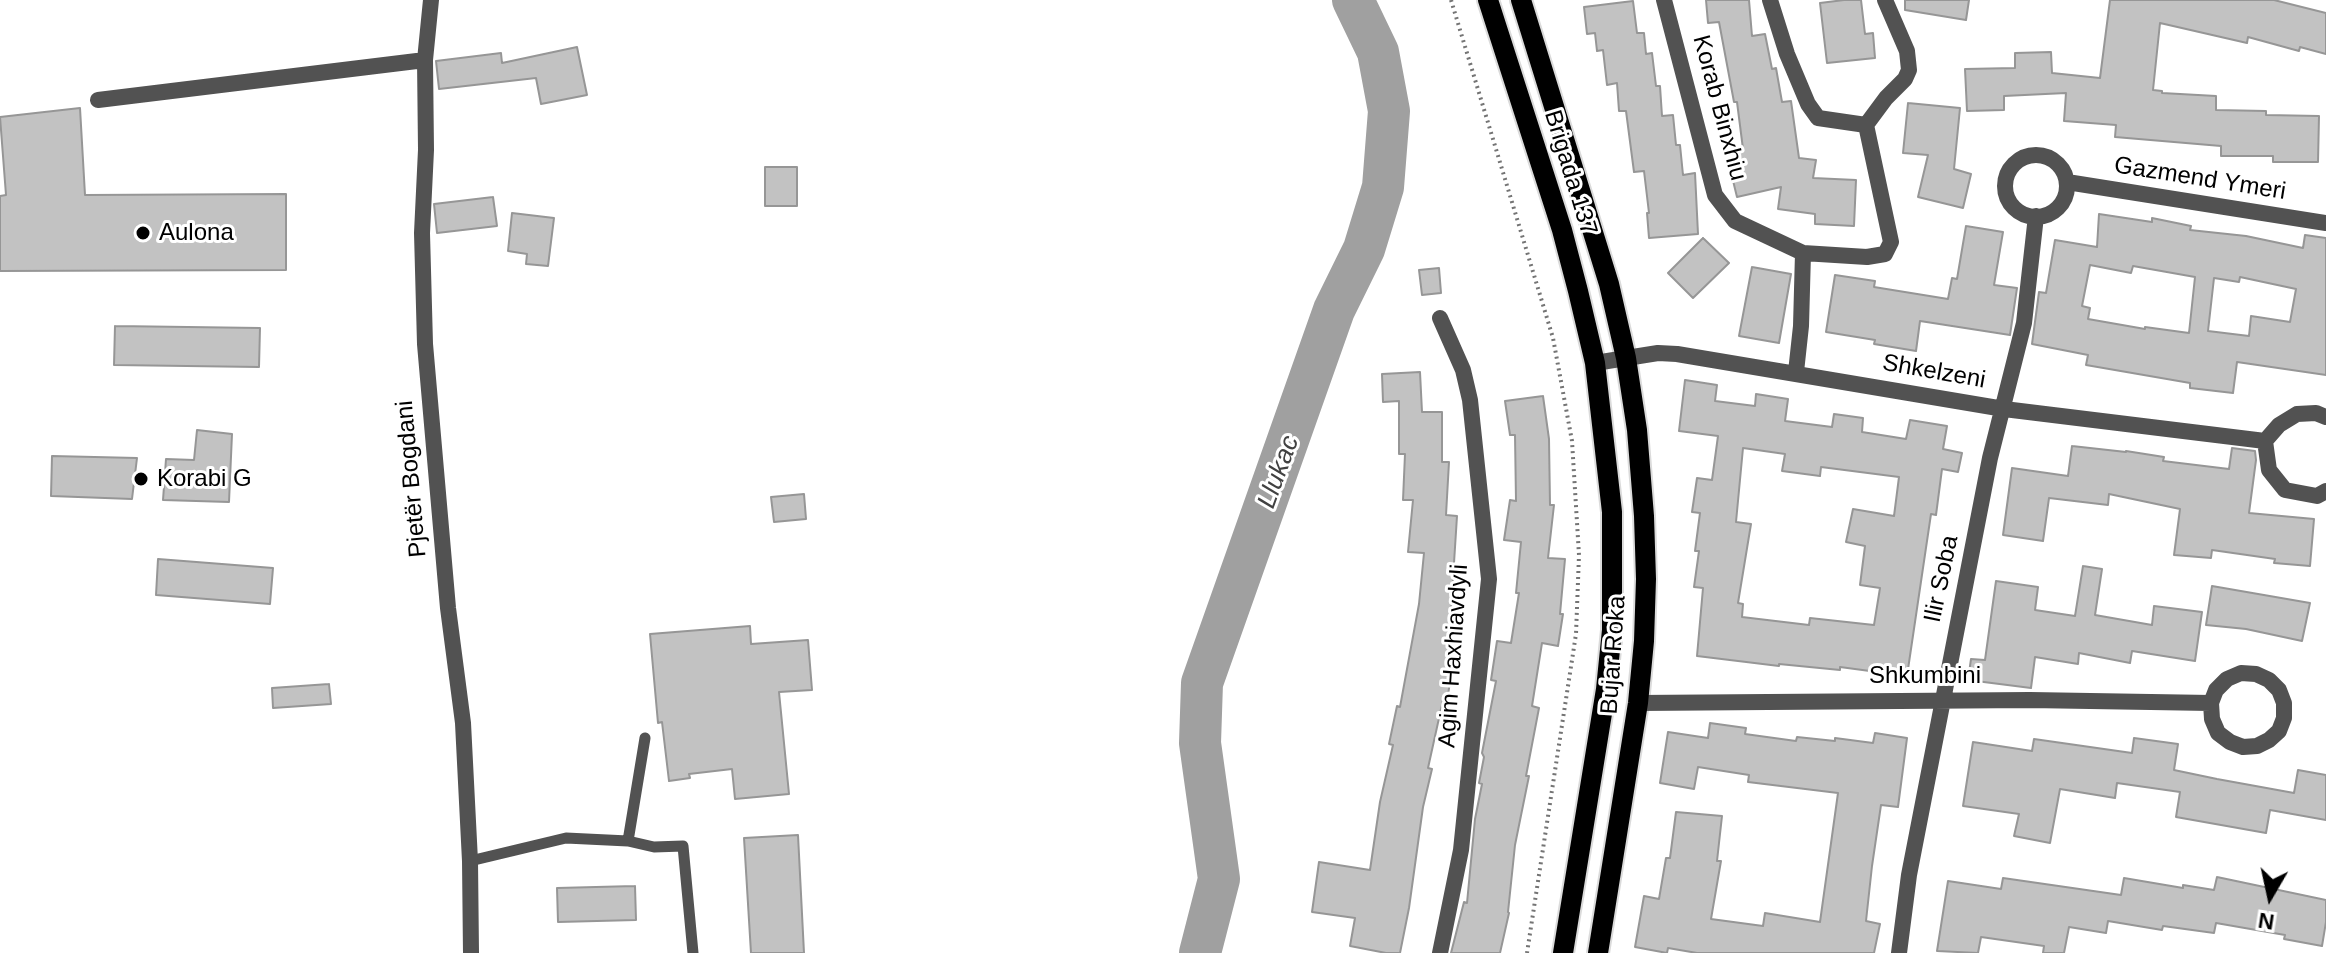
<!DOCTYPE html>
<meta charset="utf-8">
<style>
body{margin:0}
#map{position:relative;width:2326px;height:953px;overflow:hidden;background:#fff;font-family:Arial,sans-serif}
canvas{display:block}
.north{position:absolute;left:2230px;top:857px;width:80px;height:80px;-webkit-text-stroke:6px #fff;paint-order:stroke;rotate:189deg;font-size:22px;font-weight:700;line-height:32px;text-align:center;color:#000}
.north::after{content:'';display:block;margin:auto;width:28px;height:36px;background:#000;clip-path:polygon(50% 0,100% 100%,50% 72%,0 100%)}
</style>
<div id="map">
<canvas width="2326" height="953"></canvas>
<div class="north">N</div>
</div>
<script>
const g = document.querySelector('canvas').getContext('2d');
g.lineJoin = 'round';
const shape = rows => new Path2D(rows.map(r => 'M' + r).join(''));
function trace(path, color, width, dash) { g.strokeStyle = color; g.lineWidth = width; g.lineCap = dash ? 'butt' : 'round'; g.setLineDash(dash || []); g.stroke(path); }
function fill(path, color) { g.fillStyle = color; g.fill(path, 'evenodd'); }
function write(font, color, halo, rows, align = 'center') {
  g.font = font + ' Arial,sans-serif'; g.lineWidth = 6; g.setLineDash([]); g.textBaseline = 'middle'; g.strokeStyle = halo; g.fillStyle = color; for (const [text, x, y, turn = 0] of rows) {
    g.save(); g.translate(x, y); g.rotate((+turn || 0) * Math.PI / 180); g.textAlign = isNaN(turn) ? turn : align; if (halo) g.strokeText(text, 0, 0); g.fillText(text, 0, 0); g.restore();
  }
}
const river = shape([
 [1200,953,1219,879,1200,743,1202,683,1334,310,1364,249,1383,187,1389,111,1378,52,1353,0]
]);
const building = shape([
 [1706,0,1749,0,1752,36,1765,34,1772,69,1776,68,1782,102,1791,101,1799,158,1816,160,1813,178,1856,180,1854,226,1815,224,1815,214,1778,209,1781,187,1737,197,1726,152,1743,149,1737,102,1734,102,1719,22,1708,23,1706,0],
 [1844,0,1861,0,1865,34,1873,33,1875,58,1827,63,1820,3,1844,0],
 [1905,0,1969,0,1966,20,1905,10,1905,0],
 [2110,0,2274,0,2326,13,2326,54,2300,47,2299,51,2248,37,2247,43,2160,23,2153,90,2162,91,2162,93,2216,96,2216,110,2266,111,2266,115,2319,116,2318,162,2273,162,2273,156,2221,156,2221,146,2115,137,2116,125,2064,121,2066,93,2004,96,2004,110,1967,111,1965,69,2015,68,2015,53,2051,52,2052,73,2100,78,2110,0],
 [1633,1,1637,33,1644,33,1646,54,1652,53,1656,86,1660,86,1662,116,1673,115,1676,145,1680,145,1683,175,1695,173,1698,234,1649,238,1647,213,1649,213,1644,171,1634,172,1626,111,1619,111,1617,83,1607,85,1603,50,1597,51,1595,33,1587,34,1584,7,1633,1],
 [577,47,587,95,541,104,536,78,439,89,436,61,501,53,502,63,577,47],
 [1908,103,1960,108,1954,169,1971,174,1963,208,1918,197,1928,155,1903,153,1908,103],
 [80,108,85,195,286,194,286,270,0,271,0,196,6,195,0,117,80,108],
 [765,167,797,167,797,206,765,206,765,167],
 [493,197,497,226,437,233,434,204,493,197],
 [512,213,554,218,548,266,526,264,527,254,508,251,512,213],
 [2099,214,2152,222,2152,218,2191,226,2190,230,2246,236,2303,248,2305,235,2326,238,2326,375,2237,362,2233,393,2190,388,2190,383,2086,365,2088,355,2032,344,2039,292,2046,293,2055,240,2097,247,2099,214],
 [2090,265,2131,273,2133,266,2195,277,2189,333,2145,327,2145,329,2088,319,2090,308,2082,306,2090,265],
 [2240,277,2296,289,2290,322,2251,316,2249,336,2208,331,2214,278,2239,282,2240,277],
 [1966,226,2003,232,1994,285,2017,288,2010,335,1920,321,1916,351,1874,344,1875,340,1826,332,1835,275,1875,281,1874,287,1948,299,1952,278,1957,279,1966,226],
 [1703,238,1729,263,1693,298,1668,273,1703,238],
 [1752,267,1791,274,1779,343,1739,336,1752,267],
 [1439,268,1441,293,1422,295,1419,270,1439,268],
 [115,326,260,328,259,367,114,365,115,326],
 [1420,372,1422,412,1442,412,1442,462,1449,462,1446,515,1457,516,1451,610,1461,612,1447,701,1443,700,1428,768,1432,769,1423,807,1409,908,1400,953,1386,953,1350,946,1355,918,1312,912,1319,862,1370,870,1380,802,1393,745,1389,744,1397,706,1400,707,1419,604,1424,553,1408,552,1413,500,1403,500,1405,454,1399,454,1399,401,1383,402,1382,374,1420,372],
 [1685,380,1717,385,1715,401,1755,406,1756,394,1788,399,1785,421,1832,427,1834,414,1863,418,1862,432,1906,439,1910,420,1947,426,1943,449,1962,453,1958,472,1942,469,1936,515,1931,514,1907,676,1840,667,1840,670,1779,664,1779,666,1697,656,1703,588,1694,587,1699,551,1695,551,1700,513,1692,512,1697,478,1712,480,1718,436,1679,431,1685,380],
 [1743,448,1785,454,1782,471,1820,476,1821,467,1899,477,1894,516,1853,509,1846,542,1865,546,1860,585,1880,588,1874,625,1810,618,1809,625,1742,617,1743,604,1738,603,1751,524,1736,522,1743,448],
 [1543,396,1549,439,1550,505,1554,505,1548,558,1565,559,1560,614,1563,614,1558,646,1542,643,1532,706,1539,708,1526,776,1529,776,1515,845,1508,912,1509,913,1500,953,1451,953,1464,902,1467,903,1475,819,1482,784,1479,783,1484,757,1482,753,1496,681,1491,680,1497,641,1511,643,1519,593,1516,593,1521,542,1504,540,1510,500,1516,501,1515,435,1510,435,1505,401,1543,396],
 [197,430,232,434,229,502,163,500,166,459,194,460,197,430],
 [2072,446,2126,452,2126,451,2164,457,2163,461,2229,469,2232,448,2255,451,2256,460,2249,513,2314,519,2310,566,2274,563,2275,559,2212,550,2211,558,2174,555,2180,509,2109,494,2108,505,2049,498,2043,541,2003,535,2012,468,2068,476,2072,446],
 [52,456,137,458,132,499,51,496,52,456],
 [804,494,806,519,774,522,771,497,804,494],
 [158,559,273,568,270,604,156,595,158,559],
 [2083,566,2102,569,2095,615,2152,625,2154,606,2202,612,2195,661,2132,651,2130,663,2079,653,2078,664,2035,657,2031,688,1968,680,1971,659,1985,660,1996,581,2038,587,2035,610,2075,616,2083,566],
 [2212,586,2310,603,2302,641,2246,629,2206,625,2212,586],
 [750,626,751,644,808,640,812,690,779,692,789,794,735,799,732,769,689,774,690,778,669,781,662,722,658,723,650,634,750,626],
 [329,684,331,704,273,708,272,688,329,684],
 [1710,723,1746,728,1745,734,1796,741,1797,737,1835,741,1835,738,1873,743,1875,733,1907,738,1898,807,1881,805,1872,866,1866,921,1880,924,1874,953,1697,953,1668,948,1667,953,1635,947,1644,896,1659,899,1666,858,1670,858,1676,812,1722,816,1717,861,1721,861,1711,919,1763,926,1765,913,1820,922,1838,793,1748,782,1749,775,1698,767,1694,789,1660,783,1668,732,1708,738,1710,723],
 [2134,738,2178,744,2174,770,2217,779,2294,793,2298,770,2326,775,2326,820,2270,810,2266,833,2176,817,2180,792,2117,783,2115,798,2060,789,2050,843,2014,836,2019,814,1963,806,1973,742,2032,751,2034,739,2132,753,2134,738],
 [798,835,804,953,751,953,744,838,798,835],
 [2217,877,2326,900,2326,922,2322,946,2284,939,2285,935,2216,923,2214,933,2163,926,2162,930,2108,921,2106,933,2069,927,2064,953,2043,953,2044,946,1981,937,1978,953,1937,951,1948,881,2001,889,2003,878,2121,895,2124,878,2183,888,2183,885,2214,890,2217,877],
 [635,886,636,920,558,922,557,888,635,886]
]);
const path = shape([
 [1451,0,1553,338,1572,441,1579,555,1576,634,1527,953]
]);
const service = shape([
 [628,841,645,738],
 [470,861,566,838,628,841,654,847,683,846,693,953]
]);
const minor = shape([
 [431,0,425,60,426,150,422,233,425,344,448,608,463,723,470,861,471,953],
 [1664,0,1715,195,1735,221,1803,253,1801,326,1796,372],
 [1770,0,1787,54,1808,104,1818,118,1866,125],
 [98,100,425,60],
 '2005 186a31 31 0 1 1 62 0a31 31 0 1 1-62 0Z',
 [2067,182,2326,223],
 [1803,253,1867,257,1885,254,1891,242,1866,125,1886,98,1905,79,1909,70,1907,51,1885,0],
 [1440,318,1463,370,1470,400,1489,579,1461,850,1440,953],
 [1595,363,1658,353,1677,354,2004,409,2265,441],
 [2326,417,2316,413,2297,414,2279,425,2265,441,2269,470,2285,490,2317,496,2326,491],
 [1638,703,2030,700,2211,703,2212,719,2218,733,2230,742,2243,747,2257,746,2269,740,2279,731,2284,718,2284,703,2279,690,2269,680,2256,674,2241,673,2227,679,2216,690,2211,703],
 [1899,953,1909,875,1990,458,2024,323,2036,216]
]);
const primary = shape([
 [1488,0,1562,230,1578,291,1595,363,1612,512,1612,630,1606,689,1563,953],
 [1521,0,1609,284,1626,358,1637,430,1644,516,1646,579,1644,641,1638,703,1598,953]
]);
const markers = [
 [143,233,8,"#000"],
 [141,479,8,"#000"]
];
const streetNames = [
 ["Korab Binxhiu",1719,108,75],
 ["Brigada 137",1570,173,73],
 ["Gazmend Ymeri",2200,179,9],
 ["Shkelzeni",1934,372,10],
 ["Pjetër Bogdani",412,479,-95],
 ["Ilir Soba",1942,579,-78],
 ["Bujar Roka",1614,655,-86],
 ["Agim Haxhiavdyli",1454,656,-86],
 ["Shkumbini",1925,676]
];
const poiNames = [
 ["Aulona",159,233],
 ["Korabi G",157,479]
];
const waterNames = [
 ["Llukac",1279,472,-70]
];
trace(river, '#a0a0a0', 42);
fill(building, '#c2c2c2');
trace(building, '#969696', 2);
trace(primary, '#dbdbdb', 24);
trace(path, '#747474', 4, [2, 4]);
trace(service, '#525252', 11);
trace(minor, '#525252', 16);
trace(primary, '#000', 20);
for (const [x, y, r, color] of markers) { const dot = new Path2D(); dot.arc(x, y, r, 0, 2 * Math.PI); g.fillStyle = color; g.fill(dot); trace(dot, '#fff', 3); }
write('24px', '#000', '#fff', streetNames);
write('24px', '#000', '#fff', poiNames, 'left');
write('italic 26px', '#414141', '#fff', waterNames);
</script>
